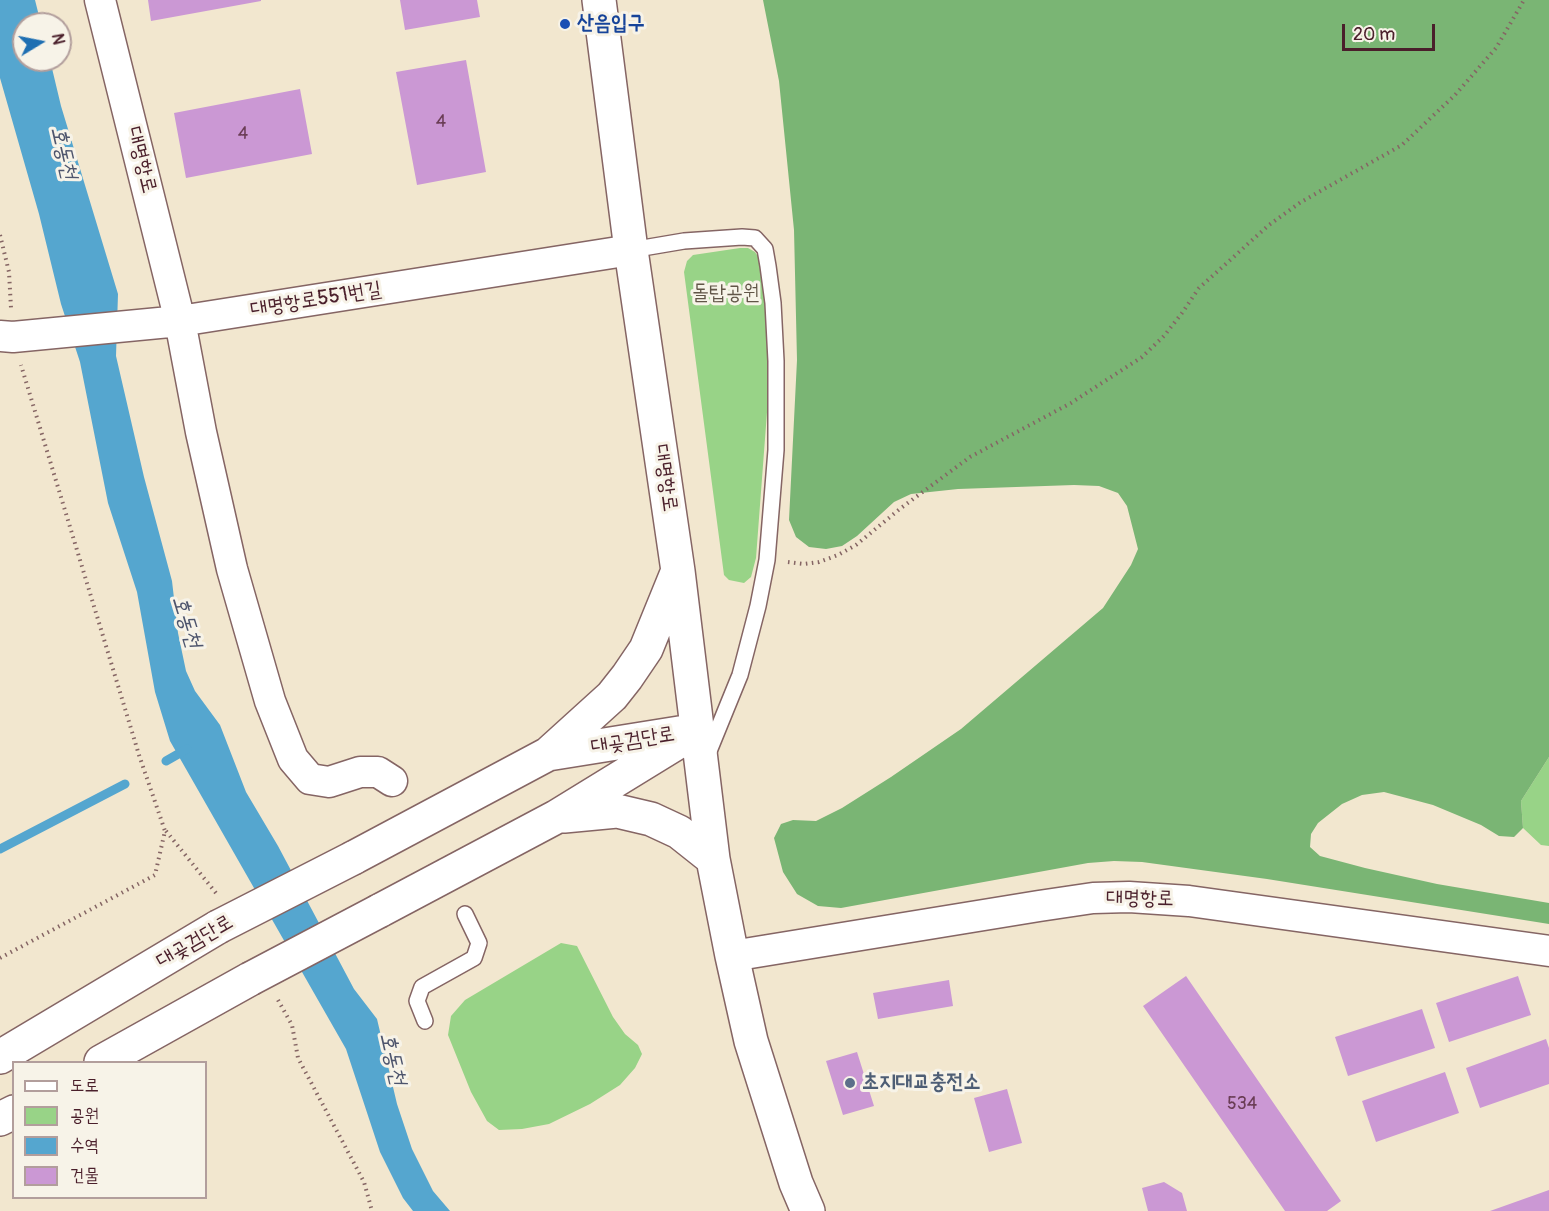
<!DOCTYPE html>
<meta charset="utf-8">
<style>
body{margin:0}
#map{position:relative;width:1549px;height:1211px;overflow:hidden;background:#f2e7cf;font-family:Pangolin,"Poor Story",sans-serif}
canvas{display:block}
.legend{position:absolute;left:12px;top:1061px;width:195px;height:138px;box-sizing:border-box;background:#f7f3e8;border:2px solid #b29e9c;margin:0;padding:8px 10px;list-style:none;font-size:18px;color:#4a1f2b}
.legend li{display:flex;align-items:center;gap:12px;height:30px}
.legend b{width:30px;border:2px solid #b29e9c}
.north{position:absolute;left:12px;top:12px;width:60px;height:60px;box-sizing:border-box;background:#f7f3e8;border:2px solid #b29e9c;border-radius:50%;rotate:80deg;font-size:16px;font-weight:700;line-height:24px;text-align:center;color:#4a1f2b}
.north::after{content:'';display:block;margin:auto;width:21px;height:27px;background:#1f6fb2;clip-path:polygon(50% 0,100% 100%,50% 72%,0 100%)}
.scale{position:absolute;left:1342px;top:24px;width:93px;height:27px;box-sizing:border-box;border:3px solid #4a1f2b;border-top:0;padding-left:8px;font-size:18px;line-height:21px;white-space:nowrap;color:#4a1f2b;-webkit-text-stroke:4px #f7f3e8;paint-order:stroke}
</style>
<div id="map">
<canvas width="1549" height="1211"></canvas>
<ul class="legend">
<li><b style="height:8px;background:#fff"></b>도로</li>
<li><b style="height:16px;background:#98d387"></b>공원</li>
<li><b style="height:16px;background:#55a6cf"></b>수역</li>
<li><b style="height:16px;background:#cb98d4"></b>건물</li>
</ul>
<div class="north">N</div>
<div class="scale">20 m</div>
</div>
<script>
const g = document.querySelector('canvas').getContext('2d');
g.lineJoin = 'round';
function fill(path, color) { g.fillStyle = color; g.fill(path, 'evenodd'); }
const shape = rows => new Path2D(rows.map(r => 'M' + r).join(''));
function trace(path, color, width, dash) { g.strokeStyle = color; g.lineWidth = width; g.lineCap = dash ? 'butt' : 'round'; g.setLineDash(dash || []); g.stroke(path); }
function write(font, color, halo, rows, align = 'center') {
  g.font = font + ' Pangolin,"Poor Story",sans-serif'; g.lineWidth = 6; g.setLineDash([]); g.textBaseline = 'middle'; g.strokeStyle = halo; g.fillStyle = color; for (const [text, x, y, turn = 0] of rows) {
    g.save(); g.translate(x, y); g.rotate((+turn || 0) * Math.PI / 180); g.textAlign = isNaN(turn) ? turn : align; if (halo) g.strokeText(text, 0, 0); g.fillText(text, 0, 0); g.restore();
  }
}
const green = shape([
 [740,248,748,248,755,252,761,261,766,299,768,350,768,399,756,558,751,577,744,583,729,580,724,575,684,272,687,261,693,255],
 [1549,757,1549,846,1541,845,1523,828,1521,801],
 [561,943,577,946,613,1017,625,1034,638,1045,642,1054,635,1068,620,1085,590,1104,549,1124,522,1129,499,1130,487,1121,471,1092,448,1035,451,1016,465,1000]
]);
const forest = shape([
 [763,0,1549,0,1549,757,1521,801,1523,828,1514,837,1499,836,1481,825,1433,805,1384,792,1362,795,1342,804,1318,823,1311,834,1310,847,1320,856,1365,868,1437,884,1549,903,1549,924,1267,879,1142,862,1114,861,1088,863,841,908,818,906,797,894,783,872,774,838,781,824,793,820,816,821,842,808,891,777,961,729,1103,608,1131,565,1138,549,1127,506,1118,493,1099,486,1074,485,958,489,911,494,894,502,857,536,842,546,826,549,809,547,796,537,789,520,797,360,794,230,779,81]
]);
const water = shape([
 [0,0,35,0,41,24,24,24,24,60,50,60,61,106,118,294,116,356,144,477,172,581,178,633,186,671,195,691,220,725,246,792,278,846,354,989,377,1019,397,1104,412,1149,433,1191,450,1211,413,1211,403,1198,380,1152,346,1049,170,741,155,692,137,592,108,503,80,362,61,304,39,214,0,78]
]);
const stream = shape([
 [166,761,187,749],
 [0,849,125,784]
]);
const building = shape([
 [148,0,261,0,261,1,151,21],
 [400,0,477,0,480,17,405,30],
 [466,60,486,172,417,185,396,72],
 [300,89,312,154,186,178,174,113],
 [1186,976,1341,1201,1327,1211,1285,1211,1143,1006],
 [1518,976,1531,1015,1449,1042,1436,1003],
 [949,980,953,1006,878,1019,873,993],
 [1422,1009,1435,1048,1348,1076,1335,1037],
 [1546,1039,1549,1048,1549,1084,1480,1108,1466,1068],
 [857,1052,874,1106,843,1115,826,1061],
 [1445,1072,1459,1113,1376,1142,1362,1101],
 [1007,1089,1022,1143,989,1152,974,1098],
 [1164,1182,1182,1193,1187,1211,1148,1211,1142,1188],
 [1549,1190,1549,1211,1490,1211]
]);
const path = shape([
 [0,235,9,272,11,308],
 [788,562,804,564,819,562,838,555,856,545,901,508,970,457,1071,403,1142,357,1164,336,1182,313,1199,288,1269,225,1301,202,1402,145,1455,95,1496,48,1524,0],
 [166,831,216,893],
 [0,958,155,875,165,831,139,755,21,365],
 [278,1000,292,1025,298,1058,364,1182,372,1211]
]);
const lane = shape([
 [631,250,684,241,742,237,755,238,765,249,768,266,773,303,776,361,776,450,767,560,758,606,740,675,707,756],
 [425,1021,417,1001,422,987,474,958,479,943,465,914]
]);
const street = shape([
 [100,0,180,321,201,432,232,569,270,701,293,759,310,779,329,782,360,772,378,772,392,781],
 [0,336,13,337,180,321,631,250],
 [732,956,1039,906,1093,898,1129,897,1189,901,1549,951]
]);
const secondary = shape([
 [599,0,631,250,678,571,713,859,732,956,751,1041,796,1183,808,1211],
 [548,754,612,696,627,677,646,649,677,573],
 [564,816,617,811,651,819,679,832,713,859],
 [353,858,548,754,698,730],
 [379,911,556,817,683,739],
 [0,1057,218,927],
 [101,1062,250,979],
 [0,1119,14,1112]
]);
const secondaryBridge = shape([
 [218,927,353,858],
 [250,979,379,911]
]);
const markers = [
 [565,24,6,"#1a4fb4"],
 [850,1083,6,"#5c6f8a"]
];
const numberNames = [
 ["4",441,122],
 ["4",243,134],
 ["534",1242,1104]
];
const transitNames = [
 ["산음입구",577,24]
];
const streetNames = [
 ["대명항로",141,160,76],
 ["대명항로551번길",316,300,-9],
 ["대명항로",665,478,82],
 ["대곶검단로",633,741,-9],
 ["대명항로",1140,899,1],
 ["대곶검단로",195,942,-30]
];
const parkNames = [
 ["돌탑공원",726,294]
];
const serviceNames = [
 ["초지대교충전소",862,1083]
];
const waterNames = [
 ["호동천",63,153,77],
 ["호동천",186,622,73],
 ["호동천",392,1059,77]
];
fill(green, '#98d387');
fill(forest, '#7ab574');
fill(water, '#55a6cf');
trace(stream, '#55a6cf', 9);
fill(building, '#cb98d4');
trace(lane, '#856564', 18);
trace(street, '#856564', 33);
trace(secondary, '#856564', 36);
trace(path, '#856564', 4, [1.5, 4.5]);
trace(lane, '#fff', 15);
trace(street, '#fff', 30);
trace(secondary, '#fff', 33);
trace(secondaryBridge, '#856564', 36, []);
trace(secondaryBridge, '#fff', 33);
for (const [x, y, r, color] of markers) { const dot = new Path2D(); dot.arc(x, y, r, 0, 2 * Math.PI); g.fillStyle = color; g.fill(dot); trace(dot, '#f7f3e8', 2); }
write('18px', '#6a3d55', null, numberNames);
write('bold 21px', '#164399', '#f7f3e8', transitNames, 'left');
write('21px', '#4a1f2b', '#f7f3e8', streetNames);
write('21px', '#615547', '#f7f3e8', parkNames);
write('bold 21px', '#4e5e75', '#f7f3e8', serviceNames, 'left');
write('italic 22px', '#4e556d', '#f7f3e8', waterNames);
</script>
